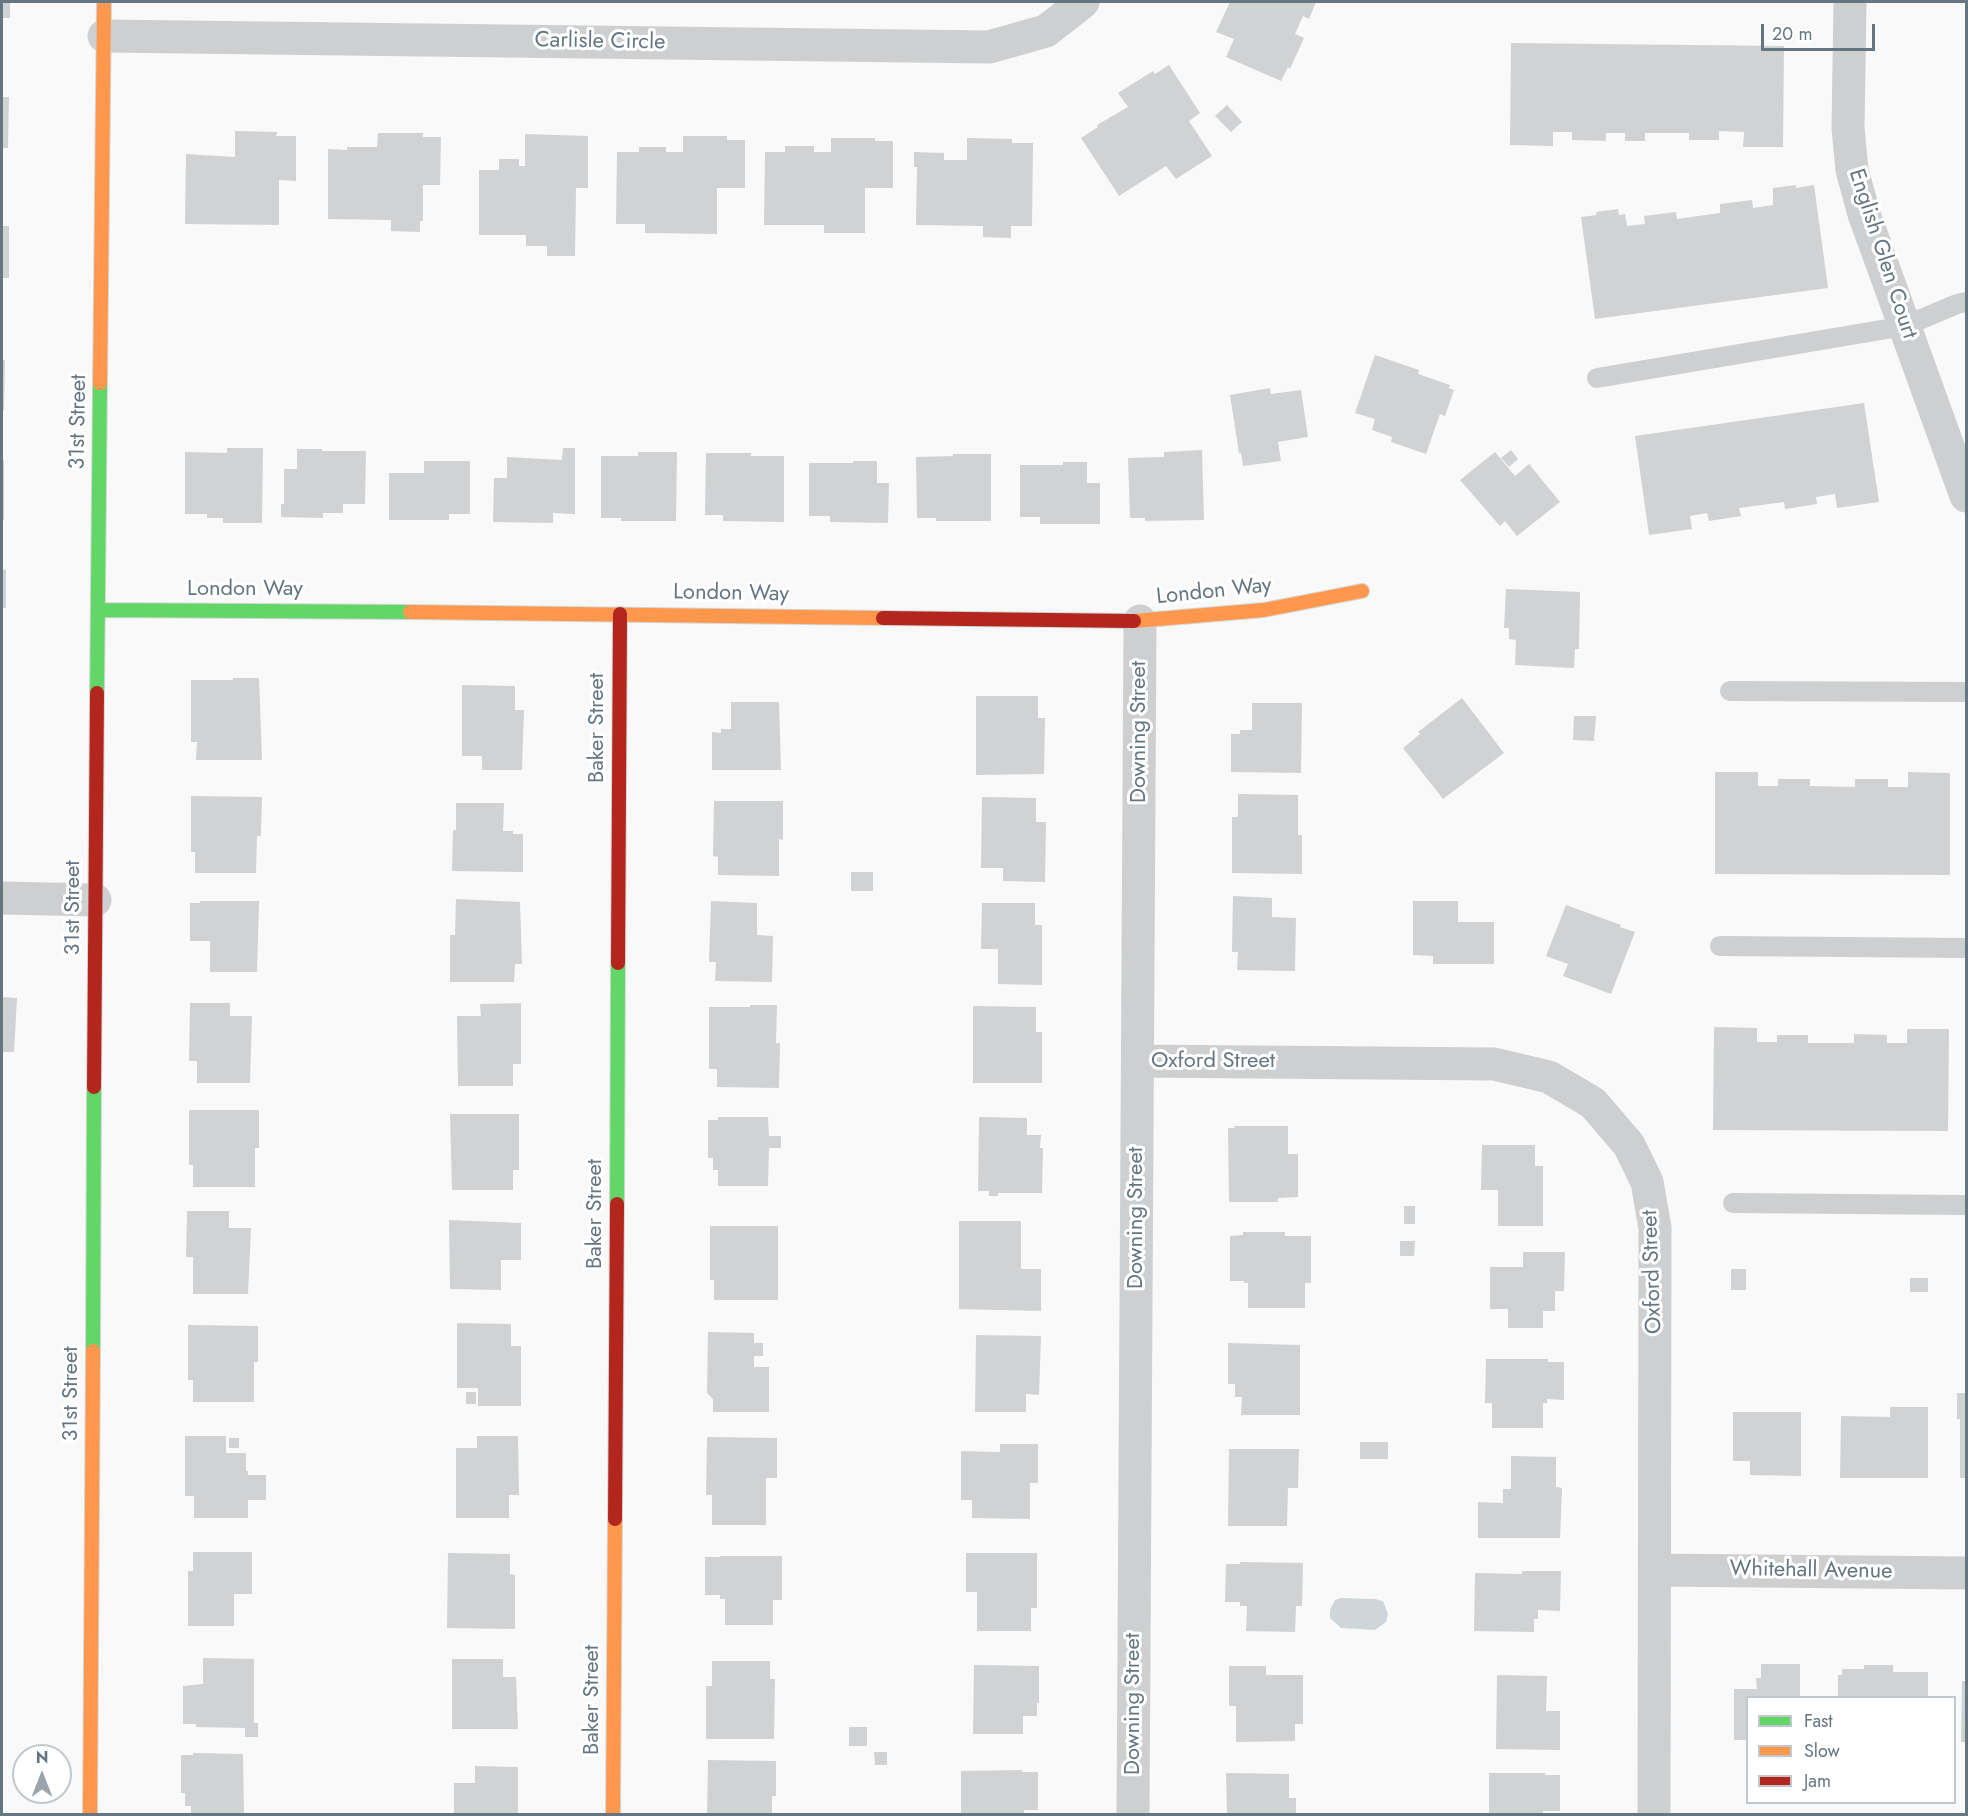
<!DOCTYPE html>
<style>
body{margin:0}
#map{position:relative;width:1968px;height:1816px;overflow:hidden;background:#f9f9f9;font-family:Jost,sans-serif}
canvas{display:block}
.frame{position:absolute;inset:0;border:3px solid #657683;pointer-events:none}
.legend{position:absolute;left:1746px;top:1696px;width:210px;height:108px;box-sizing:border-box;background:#fff;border:2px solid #c1c8cd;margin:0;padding:8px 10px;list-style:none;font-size:18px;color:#657683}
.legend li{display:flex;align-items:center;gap:12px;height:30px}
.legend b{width:30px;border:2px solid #c1c8cd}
.north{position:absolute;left:12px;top:1744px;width:60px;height:60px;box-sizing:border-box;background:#fff;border:2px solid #c1c8cd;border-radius:50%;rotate:0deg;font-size:16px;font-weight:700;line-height:24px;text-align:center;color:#657683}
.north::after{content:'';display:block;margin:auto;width:21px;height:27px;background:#99a4ac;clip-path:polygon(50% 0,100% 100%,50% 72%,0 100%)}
.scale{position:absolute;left:1761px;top:24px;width:114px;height:27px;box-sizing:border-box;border:3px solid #657683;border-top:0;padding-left:8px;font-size:18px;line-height:21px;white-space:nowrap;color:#657683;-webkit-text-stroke:4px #fff;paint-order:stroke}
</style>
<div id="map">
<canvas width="1968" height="1816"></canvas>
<div class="frame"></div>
<ul class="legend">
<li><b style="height:8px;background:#63d668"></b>Fast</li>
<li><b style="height:8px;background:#ff974d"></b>Slow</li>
<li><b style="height:8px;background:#b3261e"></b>Jam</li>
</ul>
<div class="north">N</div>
<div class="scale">20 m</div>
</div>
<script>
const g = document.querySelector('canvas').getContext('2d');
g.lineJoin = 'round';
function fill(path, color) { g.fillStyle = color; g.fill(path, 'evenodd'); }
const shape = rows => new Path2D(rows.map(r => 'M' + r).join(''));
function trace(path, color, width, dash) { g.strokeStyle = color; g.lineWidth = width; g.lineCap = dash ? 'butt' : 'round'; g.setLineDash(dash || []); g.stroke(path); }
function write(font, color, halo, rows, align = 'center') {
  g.font = font + ' Jost,sans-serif'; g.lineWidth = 6; g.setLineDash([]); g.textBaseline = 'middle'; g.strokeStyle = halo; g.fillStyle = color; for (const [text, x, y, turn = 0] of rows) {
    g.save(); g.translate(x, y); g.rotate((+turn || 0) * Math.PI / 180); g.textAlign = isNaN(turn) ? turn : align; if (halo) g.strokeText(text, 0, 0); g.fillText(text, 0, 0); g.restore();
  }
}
const water = shape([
 [1341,1598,1375,1599,1383,1601,1388,1614,1386,1622,1375,1630,1341,1628,1330,1618,1330,1610,1335,1600]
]);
const building = shape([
 [2,2,10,2,10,18,2,18],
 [1230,2,1316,2,1309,19,1303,16,1295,34,1304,38,1290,69,1288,67,1281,81,1226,57,1234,39,1216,32],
 [1511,43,1784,46,1783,147,1743,147,1744,132,1719,131,1719,140,1689,140,1689,133,1645,133,1645,141,1625,141,1625,133,1606,133,1606,141,1572,140,1572,132,1553,132,1553,146,1510,145],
 [1169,65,1200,113,1189,121,1212,156,1176,179,1166,166,1119,196,1081,138,1098,127,1097,125,1128,107,1118,93,1153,71,1155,74],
 [2,97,9,97,8,148,2,148],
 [1227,105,1242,122,1231,132,1215,116],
 [235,131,277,132,276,136,296,136,296,181,279,180,279,225,185,224,186,154,235,157],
 [378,133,423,133,423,137,441,137,440,185,423,185,423,221,420,221,420,232,391,231,391,220,328,219,328,149,347,150,347,147,377,147],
 [525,134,588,136,588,188,576,188,575,256,547,256,547,246,526,246,526,235,479,235,479,170,499,170,499,159,519,159,519,166,525,166],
 [683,136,727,136,727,140,745,140,745,188,717,188,717,234,645,233,645,224,616,224,617,152,639,152,639,147,666,147,666,152,683,152],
 [831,138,875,138,875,141,893,141,893,188,865,188,865,233,824,233,824,225,764,225,765,152,785,152,785,146,814,146,814,152,831,152],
 [967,138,1012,139,1012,143,1033,143,1032,226,1011,226,1011,238,983,237,983,226,916,225,917,167,914,167,914,152,944,153,944,160,967,160],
 [1796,185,1796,188,1814,185,1828,288,1595,319,1581,217,1597,215,1596,212,1618,209,1619,215,1625,214,1627,226,1645,224,1644,216,1676,212,1677,219,1720,213,1720,204,1752,200,1753,208,1773,205,1773,188],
 [2,226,9,226,9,278,2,278],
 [1375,355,1419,370,1418,374,1450,385,1449,388,1454,390,1445,416,1440,414,1426,454,1391,442,1392,437,1372,430,1375,419,1355,413],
 [2,360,5,360,4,411,2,411],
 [1270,388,1271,394,1301,390,1308,437,1278,442,1281,461,1243,466,1241,453,1239,453,1230,395],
 [1864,403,1879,502,1837,508,1835,494,1816,497,1817,504,1785,509,1784,502,1739,508,1741,516,1709,521,1707,513,1690,516,1692,529,1649,535,1635,436],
 [227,448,263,448,262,523,223,523,223,518,207,518,207,514,185,514,185,452,227,453],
 [563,448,575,448,575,514,553,513,553,523,493,522,494,478,507,478,507,457,562,460],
 [297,449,322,449,322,451,366,451,365,504,343,504,343,513,323,513,323,518,281,517,281,504,284,504,284,469,297,469],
 [1202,450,1204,520,1145,521,1145,518,1130,518,1128,458,1164,457,1164,452],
 [1511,450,1518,459,1509,467,1501,458],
 [638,452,677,452,676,521,621,521,621,518,601,518,601,456,638,456],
 [1495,452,1515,476,1529,464,1560,502,1517,536,1505,521,1500,526,1460,480],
 [706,453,751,453,751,456,784,456,784,522,723,521,723,515,705,515],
 [953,454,991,454,991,521,936,521,936,518,917,518,916,457,953,456],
 [2,460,4,460,4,520,2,520],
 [424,461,470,461,470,514,449,514,449,520,389,520,389,473,424,473],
 [853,461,877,461,877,483,889,483,888,523,830,522,830,516,809,516,809,463,853,463],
 [1063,462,1087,462,1087,483,1100,483,1100,524,1040,524,1040,517,1020,517,1020,465,1063,465],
 [2,569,6,570,6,608,2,608],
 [1506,589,1580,592,1579,649,1575,649,1574,668,1515,665,1516,640,1509,639,1509,628,1504,628],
 [233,678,259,678,262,760,196,760,197,742,191,742,191,680,233,680],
 [462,685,515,686,515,710,524,710,522,770,482,770,482,756,462,756],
 [976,696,1038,696,1038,718,1045,718,1044,774,976,775],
 [1462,698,1504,753,1443,799,1403,748,1420,734,1418,732],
 [731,702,779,702,781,770,712,770,712,732,721,733,721,729,731,729],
 [1252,703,1302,703,1301,773,1231,772,1231,734,1240,734,1240,730,1252,730],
 [1574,716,1596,716,1594,741,1573,740],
 [1715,772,1758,772,1758,786,1778,786,1778,779,1810,779,1810,786,1855,787,1855,779,1888,779,1888,787,1908,787,1908,772,1950,773,1950,875,1715,874],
 [1238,794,1298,795,1298,835,1302,835,1302,874,1232,873,1232,817,1238,817],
 [191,796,262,797,261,836,257,836,256,873,195,873,195,852,191,852],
 [982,797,1036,798,1036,822,1046,822,1045,882,1003,881,1003,868,981,868],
 [714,801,783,801,783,840,779,839,779,876,718,875,718,857,713,856],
 [456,803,504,803,503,831,513,831,513,834,523,834,523,872,452,871,453,830,456,830],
 [851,872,873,872,873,891,851,891],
 [1233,896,1272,898,1272,917,1296,918,1295,971,1237,970,1238,952,1232,952],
 [456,899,520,902,522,964,515,964,514,982,450,982,450,935,455,935],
 [200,901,259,901,257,972,210,972,210,941,190,941,190,903,200,903],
 [711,901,757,903,757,935,773,936,772,982,715,981,716,962,709,962],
 [1413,901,1458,901,1458,922,1494,922,1494,964,1433,964,1433,956,1413,955],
 [982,903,1035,903,1035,925,1042,925,1042,985,998,984,998,949,981,949],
 [1566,905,1621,925,1620,927,1635,932,1611,994,1563,976,1568,964,1546,956],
 [2,997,17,998,14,1052,2,1052],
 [190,1003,230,1003,230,1016,252,1016,250,1083,197,1083,197,1061,189,1061],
 [521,1003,521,1064,513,1064,513,1086,458,1086,457,1016,481,1016,480,1004],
 [750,1005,777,1005,776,1043,780,1043,779,1088,717,1087,717,1069,709,1069,709,1007,750,1007],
 [973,1006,1036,1007,1036,1032,1042,1032,1042,1083,973,1083],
 [1714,1027,1757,1028,1757,1042,1777,1042,1777,1035,1808,1035,1808,1043,1854,1043,1854,1034,1887,1035,1887,1043,1907,1043,1907,1029,1949,1029,1948,1131,1713,1130],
 [189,1110,259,1110,259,1148,255,1148,255,1187,193,1187,193,1165,189,1165],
 [450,1114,519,1114,519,1170,513,1170,513,1190,452,1190],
 [718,1117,768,1117,769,1136,781,1136,781,1148,769,1148,768,1186,718,1186,718,1170,713,1170,713,1158,708,1158,708,1120,718,1120],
 [979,1117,1027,1118,1027,1135,1041,1135,1040,1148,1043,1148,1042,1193,998,1193,998,1196,989,1196,989,1191,978,1191],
 [1234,1126,1288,1126,1288,1154,1298,1154,1298,1197,1278,1198,1278,1202,1229,1202,1228,1128,1235,1128],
 [1482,1145,1535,1145,1535,1166,1543,1166,1543,1226,1498,1226,1498,1190,1481,1190],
 [1404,1206,1415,1206,1415,1224,1404,1224],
 [187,1211,229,1211,229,1228,251,1228,248,1294,193,1294,193,1257,186,1257],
 [449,1220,521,1223,521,1260,501,1260,501,1290,450,1289],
 [959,1221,1021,1221,1021,1269,1041,1269,1041,1311,959,1309],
 [710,1226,778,1226,778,1300,714,1300,714,1280,710,1280],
 [1243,1232,1285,1232,1285,1236,1311,1236,1311,1283,1305,1283,1305,1308,1248,1308,1248,1283,1244,1283,1244,1281,1230,1281,1230,1236,1243,1235],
 [1400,1241,1415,1241,1414,1256,1400,1256],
 [1523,1252,1565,1252,1564,1291,1555,1291,1555,1311,1543,1311,1543,1328,1508,1328,1508,1309,1490,1309,1490,1267,1523,1267],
 [1731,1269,1746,1269,1746,1290,1731,1290],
 [1910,1278,1928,1278,1928,1292,1910,1292],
 [457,1323,511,1324,511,1346,521,1346,521,1406,478,1406,478,1388,457,1388],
 [188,1325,258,1326,258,1362,254,1362,254,1402,193,1402,193,1380,188,1380],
 [708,1332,754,1333,754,1343,763,1343,763,1356,754,1356,754,1367,769,1367,769,1412,713,1412,713,1399,707,1393],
 [976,1335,1041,1336,1039,1395,1026,1394,1026,1412,975,1412],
 [1228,1343,1300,1345,1300,1415,1241,1415,1242,1397,1235,1397,1235,1384,1228,1384],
 [1486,1359,1548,1359,1548,1362,1564,1362,1564,1400,1547,1399,1547,1403,1543,1403,1543,1428,1492,1428,1492,1403,1485,1403],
 [466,1392,476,1392,476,1404,466,1404],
 [1957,1393,1966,1393,1966,1478,1960,1478,1960,1419,1957,1419],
 [1890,1407,1928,1407,1928,1478,1840,1478,1841,1416,1890,1417],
 [1733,1412,1801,1412,1801,1476,1750,1475,1750,1461,1733,1461],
 [185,1436,226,1436,226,1453,246,1453,246,1471,248,1471,248,1475,266,1475,266,1500,248,1500,248,1518,194,1518,194,1496,185,1496],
 [477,1436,518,1436,519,1495,509,1495,509,1518,456,1518,456,1448,477,1448],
 [707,1437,777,1438,777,1478,766,1478,766,1525,712,1525,712,1495,706,1495],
 [229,1438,239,1438,239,1448,229,1448],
 [1360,1442,1388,1442,1388,1459,1360,1459],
 [1000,1444,1038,1444,1038,1483,1030,1483,1030,1519,972,1518,972,1500,961,1500,961,1451,1000,1452],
 [1229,1449,1299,1449,1298,1488,1288,1488,1287,1526,1228,1526],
 [1511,1456,1556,1457,1556,1487,1562,1488,1560,1538,1478,1538,1478,1502,1503,1503,1503,1489,1511,1489],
 [193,1552,252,1552,252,1594,234,1594,234,1626,188,1626,188,1571,193,1571],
 [448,1553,510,1554,510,1574,515,1575,515,1629,447,1628],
 [966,1553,1037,1553,1037,1608,1031,1608,1031,1631,977,1631,977,1592,966,1592],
 [720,1556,782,1556,782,1600,773,1600,773,1625,725,1625,725,1599,720,1599,720,1595,705,1595,705,1557,720,1557],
 [1240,1562,1303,1563,1302,1606,1296,1606,1295,1632,1246,1631,1247,1606,1240,1606,1240,1602,1225,1602,1226,1564,1240,1564],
 [1522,1571,1561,1571,1560,1611,1538,1610,1538,1619,1534,1619,1534,1632,1474,1631,1475,1573,1522,1574],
 [203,1658,254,1659,254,1723,258,1723,258,1737,245,1737,245,1728,196,1727,196,1724,183,1724,183,1686,203,1684],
 [452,1659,503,1659,503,1677,516,1677,518,1729,452,1729],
 [712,1661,770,1661,770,1679,775,1679,774,1739,706,1739,706,1686,712,1686],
 [1761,1664,1800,1664,1800,1698,1748,1698,1748,1740,1734,1740,1734,1689,1757,1689,1756,1678,1761,1678],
 [974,1665,1039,1666,1039,1703,1037,1703,1037,1716,1023,1716,1023,1734,973,1734],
 [1864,1665,1893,1665,1893,1672,1928,1672,1928,1698,1838,1698,1838,1675,1842,1675,1842,1669,1864,1669],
 [1229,1666,1266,1666,1266,1675,1303,1675,1303,1724,1295,1724,1295,1741,1236,1742,1236,1706,1229,1706],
 [1497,1675,1547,1676,1546,1711,1560,1711,1560,1750,1496,1749],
 [1962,1681,1966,1681,1966,1742,1961,1742],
 [849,1727,867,1727,867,1746,849,1746],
 [874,1752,887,1752,887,1765,875,1765],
 [193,1753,243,1754,244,1814,191,1814,191,1806,185,1806,185,1793,181,1793,181,1755,193,1755],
 [708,1760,776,1761,776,1796,772,1796,772,1814,707,1814],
 [475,1766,518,1767,518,1814,454,1814,454,1783,475,1783],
 [1022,1770,1022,1772,1038,1772,1038,1810,1024,1810,1024,1814,961,1814,961,1771],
 [1226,1773,1289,1774,1289,1798,1296,1798,1296,1814,1227,1814],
 [1489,1773,1545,1773,1545,1775,1560,1775,1560,1811,1543,1811,1543,1814,1489,1814]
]);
const lane = shape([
 [1597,378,1905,326,1957,304,1966,302],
 [1730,691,1966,692],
 [1720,946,1966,948],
 [1733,1203,1966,1205]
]);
const street = shape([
 [1850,2,1848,128,1852,170,1864,214,1966,496],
 [104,36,989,47,1046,31,1083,2],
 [2,898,95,900],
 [1138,1061,1494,1064,1549,1077,1593,1103,1629,1145,1647,1182,1655,1228,1654,1814],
 [1655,1570,1966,1573],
 [1133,1814,1140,621]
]);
const fast = shape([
 [98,610,410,612],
 [97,693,100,383],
 [617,1204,618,963],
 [93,1351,94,1087]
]);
const slow = shape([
 [100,383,104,2],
 [410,612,883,618],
 [1134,621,1264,610,1362,591],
 [90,1814,93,1351],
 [613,1814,615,1519]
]);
const jam = shape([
 [883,618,1134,621],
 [618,963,620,614],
 [94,1087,97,693],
 [615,1519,617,1204]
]);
const streetNames = [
 ["Carlisle Circle",600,42,1],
 ["English Glen Court",1882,254,72],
 ["31st Street",79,422,-89],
 ["London Way",245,590],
 ["London Way",1214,592,-6],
 ["London Way",731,594,1],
 ["Baker Street",598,728,-90],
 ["Downing Street",1140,732,-90],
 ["31st Street",74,908,-90],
 ["Oxford Street",1213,1062],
 ["Baker Street",596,1214,-90],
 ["Downing Street",1137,1218,-90],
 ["Oxford Street",1653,1272,-92],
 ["31st Street",72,1394,-90],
 ["Whitehall Avenue",1811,1571,1],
 ["Baker Street",593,1700,-90],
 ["Downing Street",1134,1704,-90]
];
fill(water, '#ced6d9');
fill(building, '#d0d2d3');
trace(fast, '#d5d6d7', 16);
trace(slow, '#d5d6d7', 16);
trace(jam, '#d5d6d7', 16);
trace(lane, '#cecfd0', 20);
trace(street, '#cecfd0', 33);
trace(fast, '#63d668', 14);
trace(slow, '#ff974d', 14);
trace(jam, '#b3261e', 14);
write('22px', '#657683', '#fff', streetNames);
</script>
